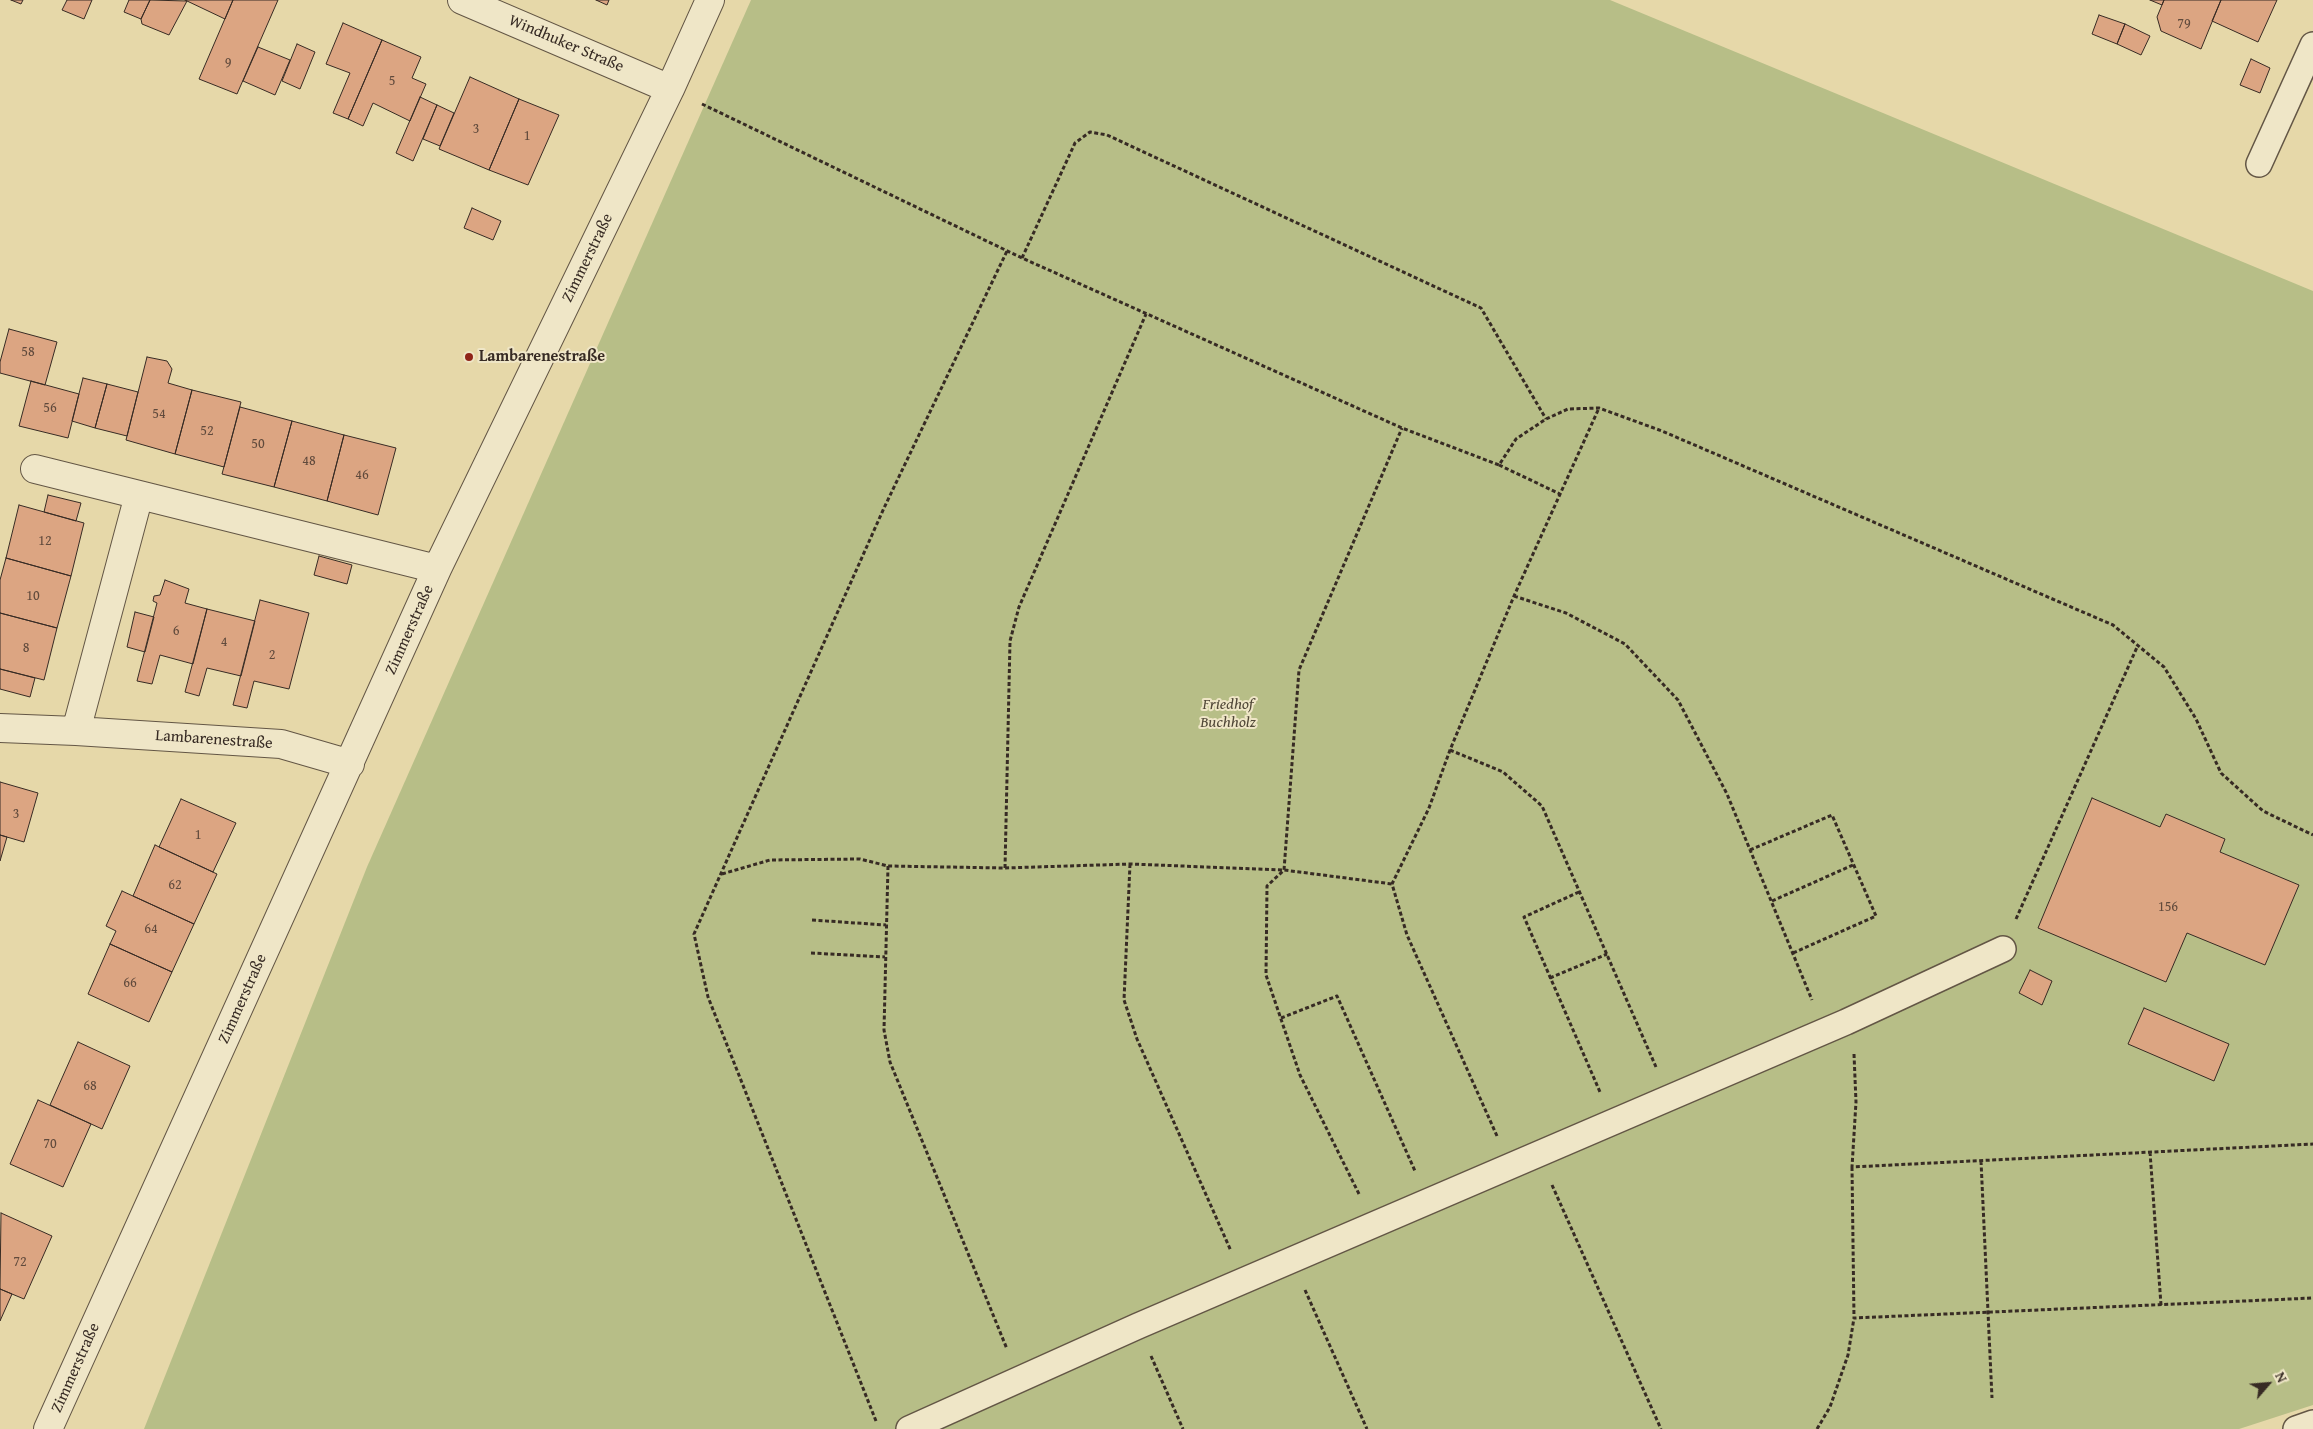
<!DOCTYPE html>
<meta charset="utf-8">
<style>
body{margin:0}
#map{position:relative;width:2313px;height:1429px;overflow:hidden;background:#e6d8a9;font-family:"Gentium Book Plus",serif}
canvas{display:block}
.north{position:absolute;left:2243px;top:1359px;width:50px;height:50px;-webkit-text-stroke:4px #efe6c7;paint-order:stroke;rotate:63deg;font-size:14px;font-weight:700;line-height:20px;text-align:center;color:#372b24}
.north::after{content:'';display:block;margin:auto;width:18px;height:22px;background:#372b24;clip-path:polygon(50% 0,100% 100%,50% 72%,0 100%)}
</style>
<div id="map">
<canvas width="2313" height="1429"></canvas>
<div class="north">N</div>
</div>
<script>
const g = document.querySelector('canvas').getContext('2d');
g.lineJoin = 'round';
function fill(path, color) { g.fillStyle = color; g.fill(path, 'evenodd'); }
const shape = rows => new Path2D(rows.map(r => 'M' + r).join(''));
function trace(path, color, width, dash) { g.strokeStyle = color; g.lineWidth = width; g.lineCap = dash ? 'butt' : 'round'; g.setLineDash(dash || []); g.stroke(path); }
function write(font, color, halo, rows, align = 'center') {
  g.font = font + ' "Gentium Book Plus",serif'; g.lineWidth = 4; g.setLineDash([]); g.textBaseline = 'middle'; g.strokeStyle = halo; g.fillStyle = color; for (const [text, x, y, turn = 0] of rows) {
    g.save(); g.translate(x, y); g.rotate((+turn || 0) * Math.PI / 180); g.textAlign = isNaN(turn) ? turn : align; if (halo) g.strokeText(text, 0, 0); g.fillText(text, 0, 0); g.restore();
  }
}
const green = shape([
 [751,0,1610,0,2313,291,2313,1405,2239,1429,144,1429,367,867]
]);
const building = shape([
 [11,0,23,0,21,4,11,0],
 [67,0,92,0,84,19,62,10,67,0],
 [129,0,150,0,141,19,124,12,129,0],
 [150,0,187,1,169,35,142,24,141,19,150,0],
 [185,0,233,0,225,19,185,0],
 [233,0,278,0,237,94,199,79,233,0],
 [596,0,609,0,607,5,596,0],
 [2150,0,2164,0,2162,5,2150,0],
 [2164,0,2221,0,2201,49,2161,31,2157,17,2164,0],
 [2221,0,2277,0,2258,42,2212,21,2221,0],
 [2099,15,2125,24,2117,44,2092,34,2099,15],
 [343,23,382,40,348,119,333,113,350,73,326,64,343,23],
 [2125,24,2150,36,2141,55,2117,44,2125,24],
 [382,40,421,57,412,78,426,84,410,121,373,103,363,126,348,119,382,40],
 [297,44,315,52,300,89,282,81,297,44],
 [258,47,290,60,275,95,243,81,258,47],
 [2251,59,2270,68,2260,93,2240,85,2251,59],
 [470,77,519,99,489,170,439,149,470,77],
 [420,97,437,105,413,161,396,153,420,97],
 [519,99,559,115,528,185,489,170,519,99],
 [437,105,454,113,440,146,423,139,437,105],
 [472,208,501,221,493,240,464,228,472,208],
 [9,329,57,342,45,385,0,373,0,362,9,329],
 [147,357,167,361,172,369,168,383,192,390,175,454,126,440,147,357],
 [83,378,107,384,95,428,72,421,83,378],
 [31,381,79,394,68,438,19,426,31,381],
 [107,384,138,392,127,436,95,428,107,384],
 [192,390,241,402,224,467,175,454,192,390],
 [240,407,292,421,274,487,222,474,240,407],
 [292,421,344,435,327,501,274,487,292,421],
 [344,435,396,448,378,515,327,501,344,435],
 [48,495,81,503,76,521,44,512,48,495],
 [19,505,84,523,71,576,6,558,19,505],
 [319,556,352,565,347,584,314,575,319,556],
 [6,558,71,576,57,628,0,613,0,580,6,558],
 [165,580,189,589,185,603,207,609,193,664,160,655,152,684,137,681,157,603,153,601,154,596,160,595,165,580],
 [260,600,309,613,289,689,254,681,247,708,233,705,260,600],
 [207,609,255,621,241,676,207,668,199,696,185,692,207,609],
 [135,612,154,617,145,652,127,647,135,612],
 [0,613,57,628,44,680,0,669,0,613],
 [0,669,35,678,30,697,0,689,0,669],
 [0,782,38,793,24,842,0,835,0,782],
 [2092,798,2160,827,2166,814,2225,839,2220,852,2299,885,2265,965,2187,933,2166,982,2038,928,2092,798],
 [181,799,236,823,213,872,159,847,181,799],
 [0,835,7,837,0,861,0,835],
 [155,845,217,874,194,924,133,896,155,845],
 [122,891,194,924,172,972,110,944,116,931,106,926,122,891],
 [110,944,172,972,149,1022,88,994,110,944],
 [2030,970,2052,981,2042,1005,2019,993,2030,970],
 [2144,1008,2229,1044,2214,1081,2128,1044,2144,1008],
 [78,1042,130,1066,102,1129,50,1105,78,1042],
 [38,1100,91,1124,63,1187,10,1164,38,1100],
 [1,1213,52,1236,24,1299,0,1289,1,1213],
 [0,1289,12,1294,0,1321,0,1289]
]);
const path = shape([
 [702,104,1022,258,1402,428,1499,465,1516,439,1546,419,1568,409,1599,408,1662,431,2113,625,2164,667,2196,719,2221,773,2263,811,2313,835],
 [1022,258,1075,143,1090,132,1107,135,1481,308,1546,419],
 [1499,465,1560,494],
 [1514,596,1566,613,1625,644,1678,700,1727,794,1812,1000],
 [1450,750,1503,772,1542,806,1656,1067],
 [1750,850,1832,815,1876,916,1793,953],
 [1130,864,1124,1000,1137,1039,1231,1251],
 [888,866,884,1030,890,1062,1007,1349],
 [1005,868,1010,641,1019,607,1146,314],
 [722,874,770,860,860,859,888,866,1005,868,1130,864,1284,870,1392,884],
 [1579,892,1524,917,1600,1092],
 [1772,901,1853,865],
 [2016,919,2138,645],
 [812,920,886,925],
 [811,953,885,957],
 [1550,978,1607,954],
 [1281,1018,1337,996,1415,1171],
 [1854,1054,1856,1102,1852,1167,2313,1144],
 [1497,1136,1407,935,1392,884,1429,808,1450,750,1514,596,1599,408],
 [2150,1152,2161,1305],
 [1981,1161,1992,1398],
 [1852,1167,1854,1318,2313,1298],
 [1552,1185,1661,1429],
 [1359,1194,1300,1075,1266,975,1267,886,1284,870,1299,670,1402,428],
 [1305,1290,1367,1429],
 [1151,1356,1183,1429],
 [876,1421,708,997,694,934,884,508,1007,251],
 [1817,1429,1830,1407,1848,1355,1854,1318]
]);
const lane = shape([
 [2259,164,2313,45],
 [909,1429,1138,1326,1846,1022,2003,949],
 [2296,1429,2313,1423]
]);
const street = shape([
 [462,0,670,89],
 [35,469,437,569],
 [0,728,76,731,281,744,350,764],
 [76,731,139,495],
 [48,1429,437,569,670,89,710,0]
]);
const markers = [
 [469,357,5,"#8f2418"]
];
const numberNames = [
 ["79",2184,24],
 ["9",228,63],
 ["5",392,81],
 ["3",476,129],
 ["1",527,136],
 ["58",28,352],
 ["56",50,408],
 ["54",159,414],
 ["52",207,431],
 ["50",258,444],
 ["48",309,461],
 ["46",362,475],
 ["12",45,541],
 ["10",33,596],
 ["6",176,631],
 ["4",224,642],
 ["8",26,648],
 ["2",272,655],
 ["3",16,814],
 ["1",198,835],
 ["62",175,885],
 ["156",2168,907],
 ["64",151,929],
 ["66",130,983],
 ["68",90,1086],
 ["70",50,1144],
 ["72",20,1262]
];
const streetNames = [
 ["Windhuker Straße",566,44,23],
 ["Zimmerstraße",588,258,-64],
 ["Zimmerstraße",410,630,-66],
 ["Lambarenestraße",214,740,4],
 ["Zimmerstraße",243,999,-66],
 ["Zimmerstraße",76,1368,-66]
];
const poiNames = [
 ["Lambarenestraße",479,357]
];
const parkNames = [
 ["Friedhof",1228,705],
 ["Buchholz",1228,723]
];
fill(green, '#b7be87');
fill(building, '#dca582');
trace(building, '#372b24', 1);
trace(lane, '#635645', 28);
trace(street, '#635645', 30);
trace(path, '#372b24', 3, [4, 2.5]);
trace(lane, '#efe6c7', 25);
trace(street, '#efe6c7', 28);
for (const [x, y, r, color] of markers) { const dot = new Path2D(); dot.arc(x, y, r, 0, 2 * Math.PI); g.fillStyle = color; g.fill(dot); trace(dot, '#efe6c7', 2); }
write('14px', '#604a3c', null, numberNames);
write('16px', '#372b24', '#efe6c7', streetNames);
write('bold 16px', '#372b24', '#efe6c7', poiNames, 'left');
write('italic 16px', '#514838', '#efe6c7', parkNames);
</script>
